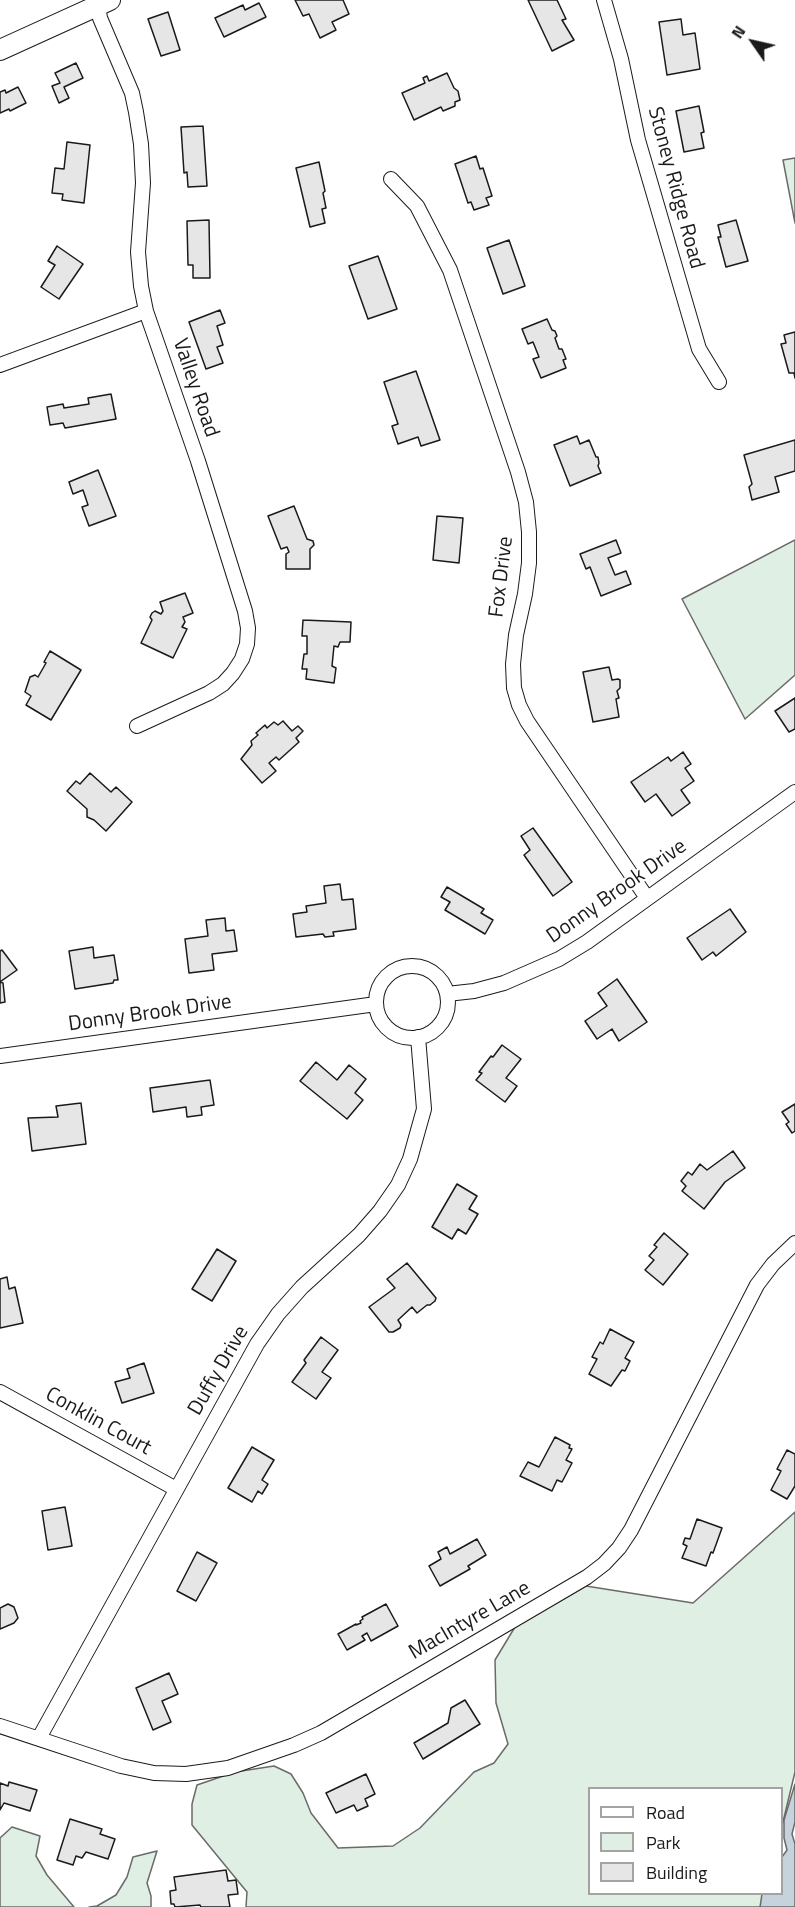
<!DOCTYPE html>
<style>
body{margin:0}
#map{position:relative;width:795px;height:1907px;overflow:hidden;background:#fff;font-family:"Titillium Web",sans-serif}
canvas{display:block}
.legend{position:absolute;left:588px;top:1787px;width:195px;height:108px;box-sizing:border-box;background:#fff;border:2px solid #a3a3a3;margin:0;padding:8px 10px;list-style:none;font-size:18px;color:#1a1a1a}
.legend li{display:flex;align-items:center;gap:12px;height:30px}
.legend b{width:30px;border:2px solid #a3a3a3}
.north{position:absolute;left:723px;top:12px;width:60px;height:60px;-webkit-text-stroke:4px #fff;paint-order:stroke;rotate:304deg;font-size:16px;font-weight:700;line-height:24px;text-align:center;color:#1a1a1a}
.north::after{content:'';display:block;margin:auto;width:21px;height:27px;background:#1a1a1a;clip-path:polygon(50% 0,100% 100%,50% 72%,0 100%)}
</style>
<div id="map">
<canvas width="795" height="1907"></canvas>
<ul class="legend">
<li><b style="height:8px;background:#fff"></b>Road</li>
<li><b style="height:16px;background:#e0efe3"></b>Park</li>
<li><b style="height:16px;background:#e6e6e6"></b>Building</li>
</ul>
<div class="north">N</div>
</div>
<script>
const g = document.querySelector('canvas').getContext('2d');
g.lineJoin = 'round';
function fill(path, color) { g.fillStyle = color; g.fill(path, 'evenodd'); }
const shape = rows => new Path2D(rows.map(r => 'M' + r).join(''));
function trace(path, color, width, dash) { g.strokeStyle = color; g.lineWidth = width; g.lineCap = dash ? 'butt' : 'round'; g.setLineDash(dash || []); g.stroke(path); }
function write(font, color, halo, rows, align = 'center') {
  g.font = font + ' "Titillium Web",sans-serif'; g.lineWidth = 4.5; g.setLineDash([]); g.textBaseline = 'middle'; g.strokeStyle = halo; g.fillStyle = color; for (const [text, x, y, turn = 0] of rows) {
    g.save(); g.translate(x, y); g.rotate((+turn || 0) * Math.PI / 180); g.textAlign = isNaN(turn) ? turn : align; if (halo) g.strokeText(text, 0, 0); g.fillText(text, 0, 0); g.restore();
  }
}
const green = shape([
 [795,158,795,223,783,160,795,158],
 [795,540,795,675,745,719,682,599,795,540],
 [795,1512,795,1772,782,1826,782,1788,590,1788,590,1894,765,1894,761,1907,246,1907,247,1892,192,1825,192,1804,197,1785,235,1772,274,1766,291,1774,303,1793,311,1813,338,1848,393,1846,420,1828,474,1772,494,1763,508,1744,496,1703,495,1660,515,1627,586,1586,693,1603,795,1512],
 [12,1827,40,1836,36,1856,47,1875,74,1907,0,1907,0,1838,12,1827],
 [157,1851,147,1883,151,1896,151,1907,89,1907,97,1906,116,1895,127,1877,133,1857,157,1851]
]);
const water = shape([
 [795,1784,795,1822,792,1834,795,1844,795,1907,760,1907,762,1894,782,1894,782,1857,787,1850,784,1838,784,1820,795,1784]
]);
const building = shape([
 [295,0,343,0,349,14,332,22,336,30,320,38,309,14,303,16,295,0],
 [528,0,557,0,566,19,562,20,574,40,552,51,528,0],
 [259,3,266,17,224,37,215,18,243,5,245,10,259,3],
 [168,12,180,50,161,56,148,19,168,12],
 [681,19,683,35,695,33,700,69,667,75,659,22,681,19],
 [76,63,83,78,64,87,69,98,59,103,52,86,60,83,55,73,76,63],
 [447,73,454,88,458,91,460,100,455,102,455,106,443,111,441,107,414,120,402,93,425,83,423,78,427,76,429,81,447,73],
 [18,87,26,103,10,111,9,109,0,113,0,92,5,90,6,93,18,87],
 [699,106,704,132,701,133,704,148,684,152,676,111,699,106],
 [203,126,207,186,188,187,187,172,184,173,181,127,203,126],
 [67,142,90,145,84,203,62,200,63,194,52,193,55,168,64,169,67,142],
 [476,156,480,169,483,168,492,196,486,198,489,205,474,210,471,202,468,203,455,164,476,156],
 [319,162,325,191,323,193,326,208,322,209,325,223,310,227,296,168,319,162],
 [209,220,210,278,193,278,193,265,188,265,187,221,209,220],
 [736,220,748,261,726,267,718,237,721,237,718,225,736,220],
 [509,240,525,286,503,294,487,248,509,240],
 [57,246,83,264,59,299,41,287,55,265,48,261,57,246],
 [378,256,397,309,368,319,349,266,378,256],
 [220,310,225,323,217,326,223,345,217,347,223,363,206,369,189,322,220,310],
 [547,319,552,330,555,331,557,336,555,338,559,349,562,349,566,359,563,360,566,368,541,378,533,359,539,357,533,342,528,344,522,329,547,319],
 [795,332,795,378,794,373,789,373,781,344,786,343,784,335,795,332],
 [416,371,440,440,421,446,418,437,398,444,392,426,398,424,384,382,416,371],
 [111,394,116,419,65,428,63,423,50,425,47,407,63,404,64,408,89,404,88,398,111,394],
 [577,436,580,444,589,440,596,457,598,457,599,463,598,466,601,473,570,486,554,445,577,436],
 [795,440,795,471,775,477,779,492,752,500,749,487,752,484,744,455,795,440],
 [98,470,116,516,89,526,82,507,88,505,83,490,73,494,69,482,98,470],
 [294,506,307,539,313,541,314,545,310,549,310,569,286,569,286,554,289,552,287,547,281,549,268,516,294,506],
 [437,516,463,518,459,563,433,560,437,516],
 [616,540,621,553,608,558,615,575,626,571,631,584,601,596,590,567,586,569,580,554,616,540],
 [185,593,193,613,183,617,185,622,182,627,187,629,173,658,141,643,152,620,150,617,152,613,155,611,161,614,163,611,160,602,185,593],
 [303,620,351,622,350,642,340,642,338,647,334,646,332,666,336,668,334,683,306,679,307,669,302,669,304,654,307,654,307,636,302,636,303,620],
 [50,651,81,670,51,720,26,705,31,696,25,692,30,677,35,675,38,677,46,663,44,662,50,651],
 [609,667,612,680,618,679,620,680,620,688,617,691,619,698,616,699,619,717,593,722,583,672,609,667],
 [795,698,795,729,789,732,775,711,795,698],
 [283,721,292,731,298,726,303,731,296,738,299,742,279,760,276,757,269,763,276,771,262,783,241,759,252,745,251,741,258,735,256,733,265,725,267,728,274,722,278,725,283,721],
 [683,752,691,764,685,768,694,781,681,790,690,803,672,816,656,794,645,802,631,782,668,757,671,761,683,752],
 [90,773,111,792,116,787,132,802,106,831,94,820,87,817,87,809,67,791,76,781,80,784,90,773],
 [533,828,572,882,553,896,524,855,530,850,521,836,533,828],
 [340,884,342,900,353,899,356,929,333,932,334,936,325,937,323,934,296,937,293,914,307,912,306,906,326,903,324,886,340,884],
 [447,887,484,909,481,913,493,920,485,934,445,910,450,902,441,897,447,887],
 [730,909,746,932,716,956,713,952,702,960,687,938,730,909],
 [225,918,226,931,234,930,237,951,212,954,214,970,189,973,185,939,208,936,206,920,225,918],
 [93,947,94,958,114,955,118,980,114,980,113,983,75,989,69,951,93,947],
 [2,950,17,970,0,982,3,983,5,1002,0,1003,0,951,2,950],
 [617,979,647,1022,619,1041,612,1029,597,1039,585,1021,607,1006,598,993,617,979],
 [502,1045,521,1059,506,1078,517,1086,505,1102,476,1080,482,1073,479,1072,491,1056,493,1057,502,1045],
 [316,1062,337,1080,349,1065,366,1079,355,1093,363,1100,347,1119,300,1081,316,1062],
 [210,1080,214,1105,201,1107,202,1115,187,1117,186,1107,153,1112,150,1088,210,1080],
 [81,1103,86,1144,32,1151,28,1118,58,1117,56,1106,81,1103],
 [795,1104,795,1131,792,1133,786,1124,789,1122,782,1112,795,1104],
 [733,1151,745,1168,725,1182,704,1209,682,1191,686,1186,681,1181,688,1172,692,1175,700,1164,707,1170,733,1151],
 [457,1184,477,1196,469,1209,478,1214,466,1234,458,1229,452,1239,432,1227,457,1184],
 [664,1233,688,1254,663,1285,645,1270,654,1260,649,1256,657,1247,654,1245,664,1233],
 [217,1249,236,1261,212,1301,192,1289,217,1249],
 [407,1263,436,1298,435,1301,430,1305,427,1305,417,1313,412,1307,398,1320,401,1325,400,1328,393,1332,389,1332,369,1307,395,1288,387,1279,407,1263],
 [7,1277,9,1289,15,1287,23,1323,0,1328,0,1279,7,1277],
 [610,1329,634,1342,625,1358,630,1361,625,1371,622,1370,611,1386,589,1374,597,1359,592,1357,600,1342,603,1344,610,1329],
 [321,1337,338,1350,322,1372,331,1378,316,1399,292,1382,306,1363,304,1360,321,1337],
 [144,1363,154,1393,122,1403,115,1382,130,1378,127,1369,144,1363],
 [555,1437,570,1445,569,1448,572,1449,566,1460,572,1463,562,1482,557,1480,552,1491,520,1476,528,1462,539,1467,555,1437],
 [252,1447,274,1460,262,1480,268,1484,262,1494,258,1491,252,1502,228,1488,252,1447],
 [787,1450,795,1454,795,1486,787,1499,771,1490,781,1471,777,1469,787,1450],
 [65,1507,72,1546,48,1550,42,1511,65,1507],
 [697,1519,722,1528,713,1553,711,1552,706,1566,682,1558,687,1546,683,1544,685,1538,690,1539,697,1519],
 [477,1539,486,1555,468,1566,470,1569,440,1586,429,1566,441,1559,438,1552,447,1547,450,1554,477,1539],
 [197,1552,217,1563,196,1601,177,1591,197,1552],
 [8,1604,14,1607,18,1618,14,1623,0,1629,0,1608,8,1604],
 [386,1604,398,1626,371,1641,367,1633,362,1636,365,1640,347,1650,338,1634,356,1624,356,1625,361,1623,360,1621,363,1619,362,1617,386,1604],
 [169,1673,178,1694,162,1701,171,1722,153,1730,136,1688,169,1673],
 [465,1700,480,1724,423,1759,414,1743,448,1723,451,1708,465,1700],
 [366,1774,375,1794,365,1799,368,1806,357,1811,354,1805,336,1813,326,1793,366,1774],
 [9,1782,37,1790,30,1811,4,1803,0,1810,0,1783,8,1786,9,1782],
 [70,1819,102,1829,100,1834,115,1839,108,1859,86,1852,82,1858,76,1856,73,1865,57,1860,70,1819],
 [226,1870,228,1881,236,1880,238,1894,228,1895,230,1907,201,1907,200,1905,175,1907,174,1904,171,1904,170,1891,176,1890,174,1877,226,1870]
]);
const minor = shape([
 [604,0,621,59,638,140,699,349,719,382],
 [98,5,100,18,132,93,136,112,141,144,143,183,138,252,141,286,146,311,198,461,245,611,248,628,247,644,242,659,233,673,223,684,209,693,137,726],
 [391,179,417,206,450,270,518,472,526,502,529,532,529,563,525,594,516,635,513,664,514,688,519,705,527,721,647,898],
 [0,365,146,311],
 '376 1002a36 36 0 1 1 72 0a36 36 0 1 1-72 0Z',
 [447,994,474,991,504,983,559,959,587,942,795,792],
 [0,1056,376,1004],
 [0,1392,176,1489],
 [0,1726,121,1766,154,1773,186,1774,228,1768,294,1745,321,1733,587,1577,604,1564,619,1548,631,1530,757,1285,773,1264,795,1243],
 [39,1738,257,1344,278,1314,302,1287,359,1235,380,1211,398,1185,410,1159,424,1109,418,1037]
]);
const secondary = shape([
 [0,50,110,0]
]);
const streetNames = [
 ["Stoney Ridge Road",675,188,75],
 ["Valley Road",195,388,71],
 ["Fox Drive",502,577,-83],
 ["Donny Brook Drive",617,892,-35],
 ["Donny Brook Drive",150,1014,-8],
 ["Duffy Drive",219,1371,-60],
 ["Conklin Court",98,1422,29],
 ["MacIntyre Lane",470,1621,-30]
];
fill(green, '#e0efe3');
trace(green, '#6a6a6a', 1.5);
fill(water, '#c6d2dc');
trace(water, '#6a6a6a', 1.5);
fill(building, '#e6e6e6');
trace(building, '#1a1a1a', 1.5);
trace(minor, '#1a1a1a', 16);
trace(secondary, '#1a1a1a', 22);
trace(minor, '#fff', 14);
trace(secondary, '#fff', 20);
write('21px', '#1a1a1a', '#fff', streetNames);
</script>
